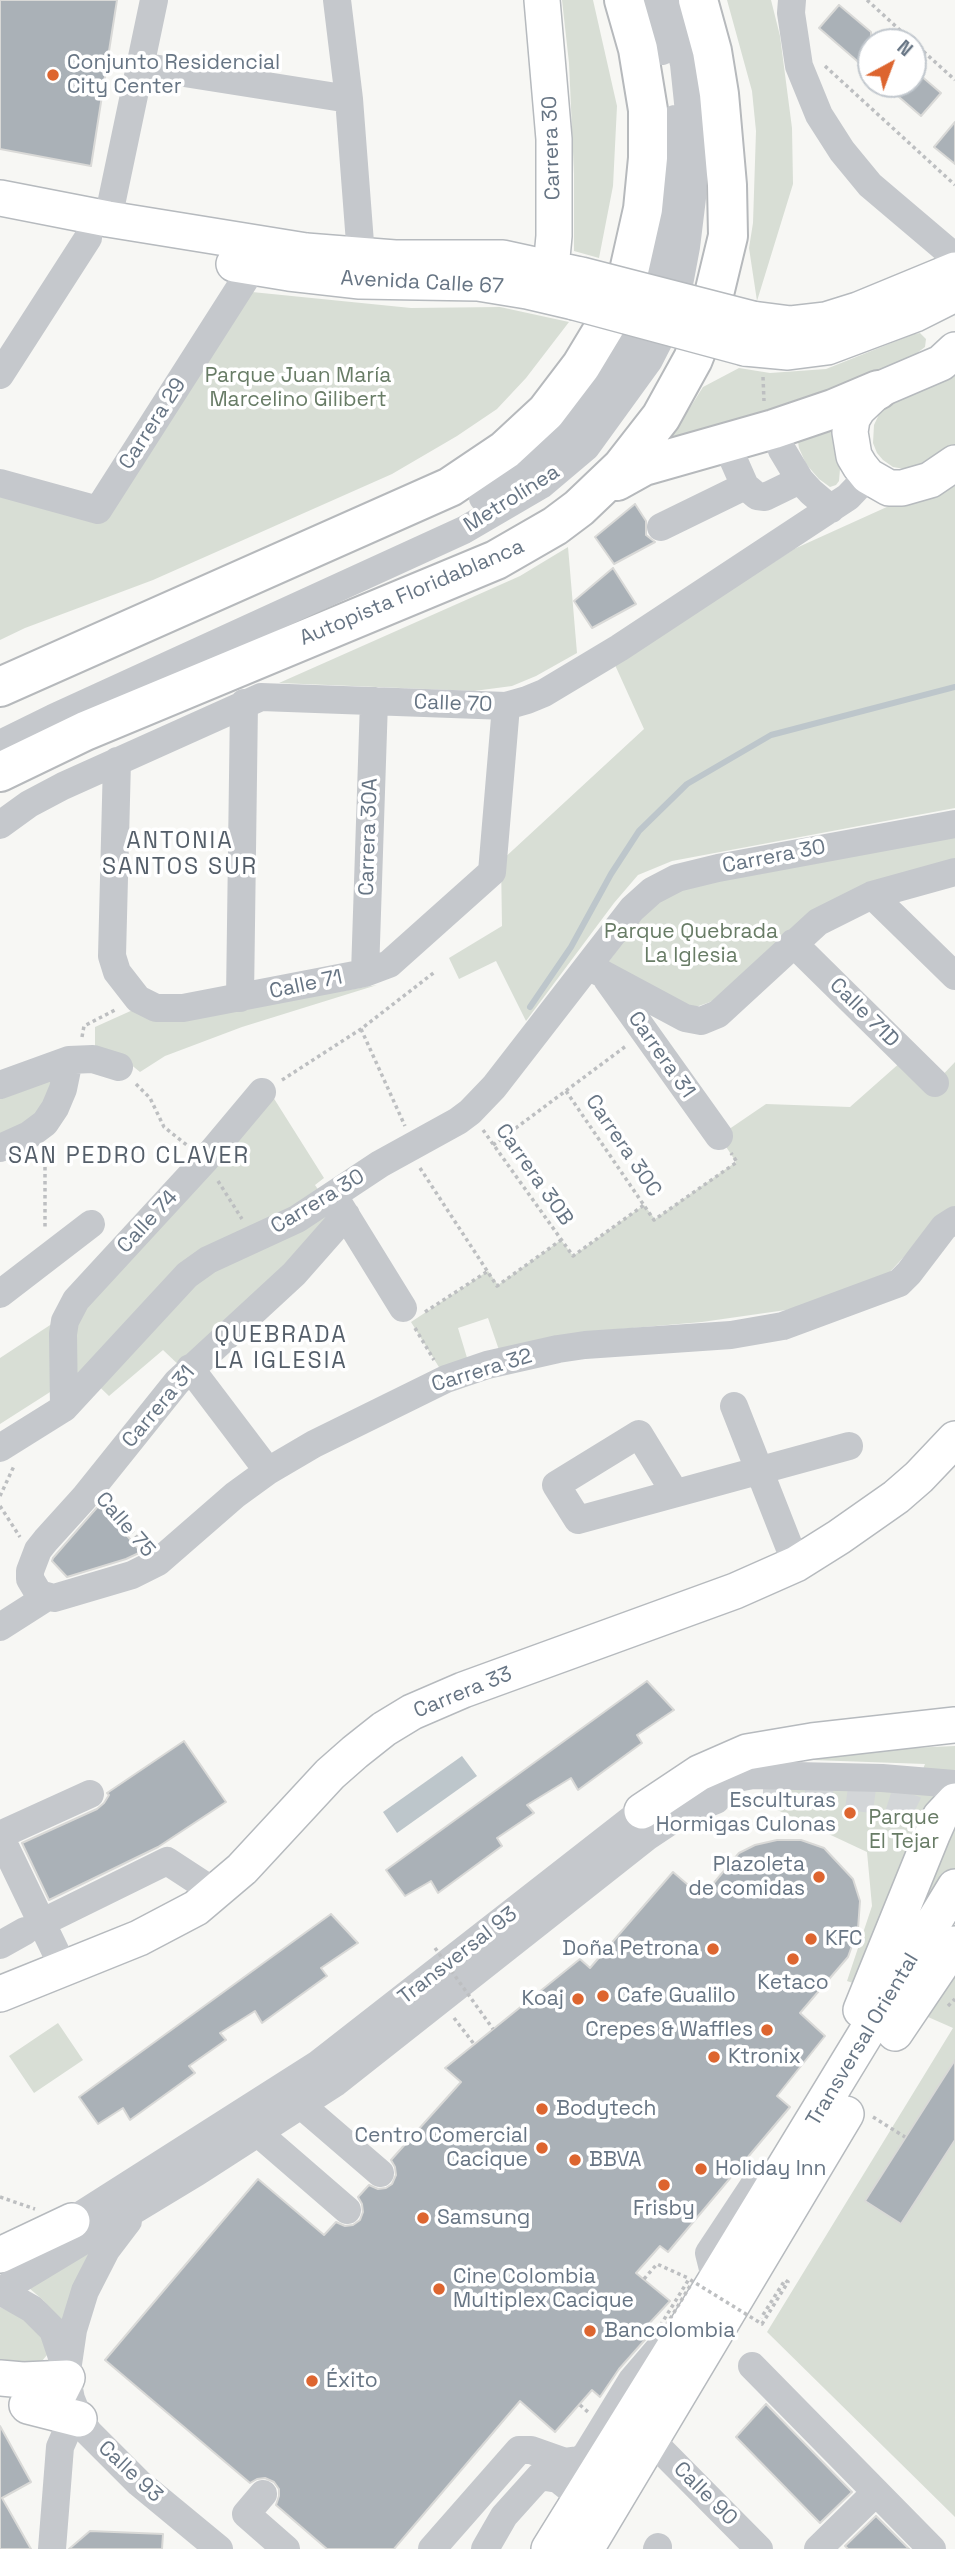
<!DOCTYPE html>
<meta charset="utf-8">
<style>
body{margin:0}
#map{position:relative;width:955px;height:2549px;overflow:hidden;background:#f7f7f4;font-family:"Space Grotesk",sans-serif}
canvas{display:block}
.north{position:absolute;left:857px;top:28px;width:70px;height:70px;box-sizing:border-box;background:#fff;border:2px solid #c2c8ce;border-radius:50%;rotate:41deg;font-size:19px;font-weight:700;line-height:28px;text-align:center;color:#677584}
.north::after{content:'';display:block;margin:auto;width:24px;height:32px;background:#dd652f;clip-path:polygon(50% 0,100% 100%,50% 72%,0 100%)}
</style>
<div id="map">
<canvas width="955" height="2549"></canvas>
<div class="north">N</div>
</div>
<script>
const g = document.querySelector('canvas').getContext('2d');
g.lineJoin = 'round';
function fill(path, color) { g.fillStyle = color; g.fill(path, 'evenodd'); }
const shape = rows => new Path2D(rows.map(r => 'M' + r).join(''));
function trace(path, color, width, dash) { g.strokeStyle = color; g.lineWidth = width; g.lineCap = dash ? 'butt' : 'round'; g.setLineDash(dash || []); g.stroke(path); }
function write(font, color, halo, rows, align = 'center') {
  g.font = font + ' "Space Grotesk",sans-serif'; g.lineWidth = 7; g.setLineDash([]); g.textBaseline = 'middle'; g.strokeStyle = halo; g.fillStyle = color; for (const [text, x, y, turn = 0] of rows) {
    g.save(); g.translate(x, y); g.rotate((+turn || 0) * Math.PI / 180); g.textAlign = isNaN(turn) ? turn : align; if (halo) g.strokeText(text, 0, 0); g.fillText(text, 0, 0); g.restore();
  }
}
const green = shape([
 [562,0,593,0,617,106,613,186,599,258,574,251,574,174,569,63],
 [727,0,771,0,780,36,792,128,793,184,757,301,749,248,753,223,756,131,752,91],
 [252,292,411,308,500,307,569,322,526,378,497,409,457,436,392,474,153,580,25,628,0,640,0,491,101,520],
 [920,333,926,339,925,347,896,369,666,446,703,387,739,368,770,373,826,369,914,334],
 [955,364,955,449,916,471,893,467,883,460,877,453,873,443,874,425,881,410],
 [830,430,836,445,840,469,839,481,836,485,830,487,819,479,806,464,799,448,797,436],
 [955,485,955,808,672,861,638,875,614,903,526,1021,496,961,459,979,449,958,502,926,501,861,644,729,615,665,794,549,889,506],
 [568,547,577,653,536,676,512,686,474,691,279,683,520,576],
 [955,836,955,867,869,890,713,1001,693,1008,606,965,656,898,692,883],
 [377,985,242,1027,165,1056,140,1072,124,1059,95,1050,95,1027,135,1009,204,1015],
 [902,1061,935,1083,955,1062,955,1208,941,1217,887,1275,793,1309,702,1322,609,1330,499,1350,488,1318,458,1328,468,1361,442,1372,411,1322,488,1271,498,1285,561,1240,573,1256,644,1205,655,1219,736,1162,719,1136,766,1104,850,1107],
 [50,1072,53,1085,44,1109,14,1131,0,1136,0,1091],
 [273,1097,324,1178,315,1185,336,1216,183,1369,163,1350,109,1396,83,1371,0,1424,0,1358,79,1306],
 [955,1746,955,1875,877,1991,847,1981,872,1906,867,1852,771,1807,774,1780,915,1789,925,1764,784,1759,865,1750],
 [955,1962,955,2517,767,2332,953,2028,919,2013],
 [58,2023,83,2060,34,2093,9,2056],
 [95,2246,63,2324,43,2300,29,2288],
 [0,2307,40,2326,47,2355,42,2361,30,2367,0,2366]
]);
const water = shape([
 [462,1756,477,1776,397,1833,383,1812]
]);
const stream = shape([
 [530,1007,571,947,611,874,639,831,687,784,771,735,955,687]
]);
const building = shape([
 [0,0,117,0,91,166,0,149,0,0],
 [839,5,871,32,871,73,819,28,839,5],
 [913,69,941,93,921,116,884,84,913,84,913,69],
 [955,122,955,164,934,147,955,122],
 [635,504,646,521,646,535,655,542,614,564,595,537,635,504],
 [613,568,636,604,592,628,574,601,613,568],
 [100,1504,141,1552,126,1559,67,1577,52,1561,53,1558,100,1504],
 [647,1681,674,1710,637,1735,642,1743,578,1790,571,1778,527,1805,534,1813,497,1838,502,1846,438,1893,431,1881,405,1896,386,1870,647,1681],
 [184,1741,226,1802,158,1847,49,1900,22,1843,97,1809,104,1803,109,1795,107,1793,184,1741],
 [777,1840,801,1840,824,1848,853,1879,860,1901,858,1929,848,1957,800,2013,825,2036,777,2096,790,2107,668,2252,660,2246,636,2273,670,2301,645,2328,651,2333,619,2369,600,2397,592,2390,555,2432,520,2401,394,2549,327,2549,276,2505,279,2496,279,2489,274,2482,265,2478,257,2479,250,2483,105,2360,258,2179,324,2235,336,2222,345,2226,353,2225,360,2220,363,2212,362,2204,358,2197,369,2185,378,2189,386,2188,392,2184,396,2175,395,2167,391,2160,461,2082,445,2068,580,1959,590,1968,673,1872,702,1897,739,1853,755,1845,777,1840],
 [331,1914,358,1943,321,1968,327,1976,262,2023,255,2011,220,2033,226,2040,189,2066,195,2073,130,2120,123,2108,98,2124,79,2097,331,1914],
 [955,2060,955,2140,901,2224,865,2201,955,2060],
 [766,2404,852,2492,820,2523,736,2437,766,2404],
 [0,2426,31,2482,2,2498,31,2549,0,2549,0,2426],
 [876,2516,909,2549,848,2549,845,2546,876,2516],
 [90,2531,163,2534,162,2549,69,2549,90,2531]
]);
const minorTunnel = shape([
 [763,1792,827,1793,887,1801,912,1809,955,1830]
]);
const path = shape([
 [867,0,913,42],
 [913,42,955,80],
 [825,66,955,185],
 [763,377,764,401],
 [361,1029,405,1126],
 [82,1037,84,1026,117,1009],
 [282,1080,361,1029,436,971],
 [136,1084,150,1098,164,1127,188,1146],
 [566,1091,654,1220,737,1162,731,1153],
 [483,1130,573,1256,644,1205],
 [493,1145,626,1046],
 [45,1153,45,1229],
 [420,1168,497,1286,561,1240],
 [218,1181,242,1219],
 [425,1312,488,1271],
 [415,1328,434,1360],
 [0,1496,14,1466],
 [108,1504,142,1543],
 [0,1506,20,1537],
 [948,2006,955,1999],
 [454,2018,474,2044],
 [873,2117,905,2137],
 [0,2197,35,2209],
 [644,2279,657,2264,688,2278],
 [580,2405,588,2412]
]);
const minor = shape([
 [337,0,349,99,361,256],
 [648,0,662,51],
 [792,0,791,13,799,66,819,115,842,151,870,185,955,257],
 [140,66,349,99],
 [108,219,154,0],
 [0,375,88,238],
 [774,429,782,450,800,480,811,492,831,509],
 [726,443,745,486,757,496,765,497,800,480],
 [0,483,98,510,253,267],
 [483,498,507,484,563,438,605,386,651,304,663,257,674,196,675,119],
 [661,527,745,486],
 [0,744,53,718,464,530,541,485,586,447,649,360,674,311,686,247,692,198,694,160,684,64,669,0],
 [117,761,112,956,117,972,138,999,156,1008,183,1008,365,973,389,964,492,872,506,706],
 [0,825,29,804,63,786,261,697,506,706,527,700,544,693,619,648,848,497,868,476],
 [872,895,955,976],
 [793,943,935,1083],
 [588,966,685,1018,701,1021,718,1014,818,922,872,895,955,872],
 [365,973,374,701],
 [607,979,719,1136],
 [240,998,244,703],
 [0,1085,69,1060,93,1059,119,1067],
 [0,1148,29,1135,45,1123,55,1108,63,1089,69,1060],
 [337,1201,403,1308],
 [346,1215,294,1274,177,1382,84,1498,46,1540,38,1550,30,1571,30,1579,39,1594,54,1598,61,1596,132,1575,158,1562,235,1495,268,1471,314,1444,446,1379,487,1365,558,1349,585,1345,731,1335,783,1326,899,1283,909,1273,944,1227,955,1220],
 [0,1294,91,1224],
 [190,1368,268,1471],
 [734,1406,796,1564],
 [64,1408,63,1334,65,1321,76,1300,205,1160,262,1092],
 [0,1448,64,1408,187,1275,208,1260,297,1219,380,1164,458,1121,470,1112,494,1087,632,909,652,891,677,878,718,868,955,824],
 [675,1493,639,1434,556,1485,578,1520,849,1446],
 [0,1627,47,1597],
 [0,1835,90,1794],
 [0,1836,63,1967],
 [41,1923,167,1861,216,1893],
 [0,1945,25,1931],
 [301,2105,380,2173],
 [258,2133,347,2210],
 [54,2232,318,2064,642,1811,657,1803,711,1783,753,1775,882,1778,955,1784],
 [716,2281,709,2253,760,2176,766,2175],
 [0,2291,197,2172,335,2083,648,1836,681,1814,716,1800],
 [0,2291,32,2309,53,2330,63,2360,71,2399,79,2419,89,2433,139,2483,219,2549],
 [68,2364,73,2330,85,2291,106,2250,128,2221],
 [752,2366,932,2549],
 [651,2440,759,2549],
 [263,2494,246,2514,286,2549],
 [52,2549,60,2447,67,2431,79,2419],
 [432,2549,519,2450,531,2450,565,2462,580,2460,586,2455,632,2380,662,2345],
 [485,2549,504,2516,540,2476,558,2479,573,2491,580,2500],
 [657,2549,658,2547],
 [818,2549,876,2492]
]);
const major = shape([
 [542,0,554,139,554,236,549,290],
 [0,198,108,219,306,251,395,258,503,258,581,275],
 [234,264,289,273,360,281,478,283,527,291,574,302],
 [752,319,791,324,826,320,858,310,955,270],
 [745,348,788,352,827,347,915,314,955,294],
 [955,350,941,363,878,390,858,409,852,419,850,432,854,456,860,466,868,476,889,488,902,488,930,480,955,463],
 [642,1811,699,1773,747,1752,812,1741,955,1725],
 [0,1994,139,1938,196,1908,242,1869,330,1774,355,1752,384,1729,412,1712,463,1690,735,1591,796,1564,839,1537,896,1497,919,1477,955,1439],
 [861,2010,932,1835,940,1817,955,1801],
 [895,2033,955,1944],
 [0,2255,72,2221],
 [0,2378,23,2380,67,2378,57,2398,48,2404,27,2405],
 [28,2406,79,2419],
 [549,2549,706,2296,955,1887],
 [586,2549,846,2114]
]);
const highway = shape([
 [617,481,644,466,774,429,833,409,878,390],
 [0,687,450,487,505,450,546,412,581,366,616,308,627,280,643,209,648,158,648,110,638,49,624,0],
 [0,772,85,731,496,560,555,526,579,508,622,467,661,417,693,359,707,323,728,236,727,185,719,94,712,51,698,0]
]);
const pathBridge = shape([
 [435,1948,493,2029],
 [690,2286,664,2329,660,2326,689,2279,762,2324,788,2282,785,2280,761,2318]
]);
const majorBridge = shape([
 [581,275,752,319],
 [574,302,745,348]
]);
const markers = [
 [53,75,7,"#dd652f"],
 [850,1813,7,"#dd652f"],
 [819,1877,7,"#dd652f"],
 [811,1939,7,"#dd652f"],
 [713,1949,7,"#dd652f"],
 [793,1959,7,"#dd652f"],
 [603,1996,7,"#dd652f"],
 [578,1999,7,"#dd652f"],
 [767,2030,7,"#dd652f"],
 [714,2057,7,"#dd652f"],
 [542,2109,7,"#dd652f"],
 [542,2148,7,"#dd652f"],
 [575,2160,7,"#dd652f"],
 [701,2169,7,"#dd652f"],
 [664,2185,7,"#dd652f"],
 [423,2218,7,"#dd652f"],
 [439,2289,7,"#dd652f"],
 [590,2331,7,"#dd652f"],
 [312,2381,7,"#dd652f"]
];
const poiNames = [
 ["Conjunto Residencial",67,63],
 ["City Center",67,87],
 ["Esculturas",836,1801,"right"],
 ["Hormigas Culonas",836,1825,"right"],
 ["Plazoleta",805,1865,"right"],
 ["de comidas",805,1889,"right"],
 ["KFC",825,1939],
 ["Doña Petrona",699,1949,"right"],
 ["Ketaco",793,1983,"center"],
 ["Cafe Gualilo",617,1996],
 ["Koaj",564,1999,"right"],
 ["Crepes & Waffles",753,2030,"right"],
 ["Ktronix",728,2057],
 ["Bodytech",556,2109],
 ["Centro Comercial",528,2136,"right"],
 ["Cacique",528,2160,"right"],
 ["BBVA",589,2160],
 ["Holiday Inn",715,2169],
 ["Frisby",664,2209,"center"],
 ["Samsung",437,2218],
 ["Cine Colombia",453,2277],
 ["Multiplex Cacique",453,2301],
 ["Bancolombia",604,2331],
 ["Éxito",326,2381]
];
const streetNames = [
 ["Carrera 30",552,148,-92],
 ["Avenida Calle 67",422,283,3],
 ["Carrera 29",153,424,-57],
 ["Metrolínea",512,499,-32],
 ["Autopista Floridablanca",412,593,-23],
 ["Calle 70",453,704,2],
 ["Carrera 30A",369,837,-88],
 ["Carrera 30",774,857,-11],
 ["Calle 71",306,985,-12],
 ["Calle 71D",864,1013,45],
 ["Carrera 31",661,1055,55],
 ["Carrera 30C",623,1146,56],
 ["Carrera 30B",534,1175,55],
 ["Carrera 30",318,1202,-31],
 ["Calle 74",148,1222,-47],
 ["Carrera 32",482,1371,-17],
 ["Carrera 31",159,1407,-50],
 ["Calle 75",125,1525,49],
 ["Carrera 33",463,1693,-22],
 ["Transversal 93",458,1956,-38],
 ["Transversal Oriental",863,2040,-59],
 ["Calle 93",130,2472,43],
 ["Calle 90",705,2494,45]
];
const parkNames = [
 ["Parque Juan María",298,376],
 ["Marcelino Gilibert",298,400],
 ["Parque Quebrada",691,932],
 ["La Iglesia",691,956],
 ["Parque",904,1818],
 ["El Tejar",904,1842]
];
const neighbourhoodNames = [
 ["ANTONIA",180,842],
 ["SANTOS SUR",180,868],
 ["SAN PEDRO CLAVER",129,1157],
 ["QUEBRADA",281,1336],
 ["LA IGLESIA",281,1362]
];
fill(green, '#d8ded5');
fill(water, '#bdc6cb');
trace(stream, '#bdc6cb', 6);
fill(building, '#aab1b7');
trace(building, '#d9d9d7', 2);
trace(minorTunnel, '#d3d6d8', 28, [28, 14]);
trace(major, '#b6babe', 38);
trace(highway, '#b6b9bc', 42);
trace(path, '#bdbfc1', 3.5, [3.5, 3.5]);
trace(minor, '#c5c8cc', 28);
trace(major, '#fff', 35);
trace(highway, '#fff', 38);
trace(majorBridge, '#b6babe', 38, []);
trace(pathBridge, '#bdbfc1', 3.5, [3.5, 3.5]);
trace(majorBridge, '#fff', 35);
for (const [x, y, r, color] of markers) { const dot = new Path2D(); dot.arc(x, y, r, 0, 2 * Math.PI); g.fillStyle = color; g.fill(dot); trace(dot, '#fff', 2.5); }
write('21px', '#677584', '#fff', poiNames, 'left');
write('21px', '#677584', '#fff', streetNames);
write('21px', '#687c66', '#fff', parkNames);
g.letterSpacing = '2px';
write('23px', '#555f6a', '#fff', neighbourhoodNames);
g.letterSpacing = '0px';
</script>
